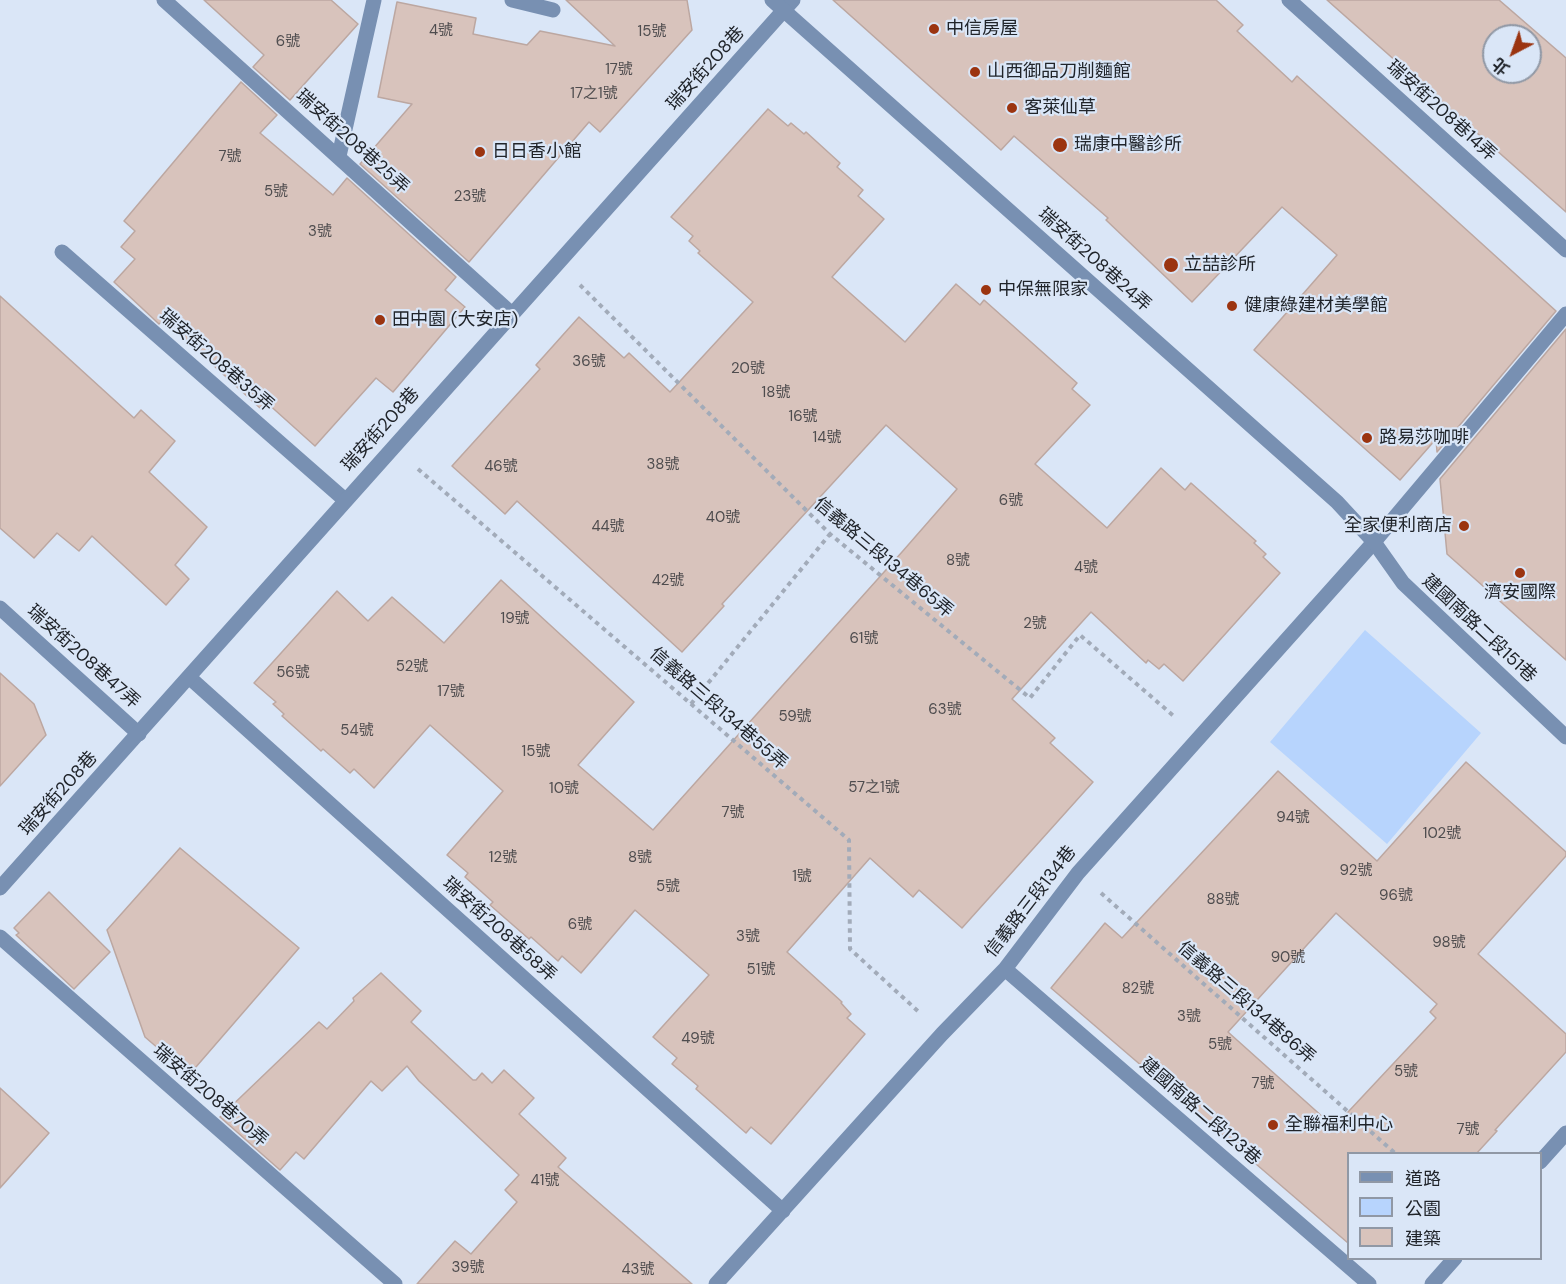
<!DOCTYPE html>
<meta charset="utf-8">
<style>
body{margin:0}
#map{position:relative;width:1566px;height:1284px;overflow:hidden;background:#dae6f7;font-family:"DM Sans","Noto Sans TC",sans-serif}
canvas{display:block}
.legend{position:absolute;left:1347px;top:1152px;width:195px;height:108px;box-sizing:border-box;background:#dae6f7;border:2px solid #9098a5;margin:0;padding:8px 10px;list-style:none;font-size:18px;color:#20242a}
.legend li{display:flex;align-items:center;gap:12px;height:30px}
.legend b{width:30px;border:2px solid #9098a5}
.north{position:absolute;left:1482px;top:24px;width:60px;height:60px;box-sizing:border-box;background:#dae6f7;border:2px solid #9098a5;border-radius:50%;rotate:221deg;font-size:16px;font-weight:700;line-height:24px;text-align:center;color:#20242a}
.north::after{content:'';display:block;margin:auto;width:21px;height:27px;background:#9b3410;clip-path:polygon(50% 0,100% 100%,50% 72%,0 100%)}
</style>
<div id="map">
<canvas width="1566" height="1284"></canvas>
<ul class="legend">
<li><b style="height:8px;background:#7890b2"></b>道路</li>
<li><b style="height:16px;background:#b7d4fd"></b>公園</li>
<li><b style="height:16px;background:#d8c3bc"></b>建築</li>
</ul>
<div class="north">北</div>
</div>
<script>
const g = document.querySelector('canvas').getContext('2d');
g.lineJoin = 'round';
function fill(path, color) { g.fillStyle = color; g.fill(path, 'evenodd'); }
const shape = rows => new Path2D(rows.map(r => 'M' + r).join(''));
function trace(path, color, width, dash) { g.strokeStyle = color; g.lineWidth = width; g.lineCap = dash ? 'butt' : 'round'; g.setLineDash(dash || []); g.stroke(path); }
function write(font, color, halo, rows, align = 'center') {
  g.font = font + ' "DM Sans","Noto Sans TC",sans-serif'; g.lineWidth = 4.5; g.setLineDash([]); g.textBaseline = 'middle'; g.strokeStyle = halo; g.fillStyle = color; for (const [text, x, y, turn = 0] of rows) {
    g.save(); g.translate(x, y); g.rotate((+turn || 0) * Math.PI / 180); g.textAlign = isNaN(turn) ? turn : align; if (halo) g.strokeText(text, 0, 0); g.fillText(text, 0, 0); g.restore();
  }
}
const green = shape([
 [1365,630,1481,733,1387,844,1270,742]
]);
const building = shape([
 [204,0,331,0,358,24,290,100,253,67,264,55,204,0],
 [566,0,687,0,692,30,600,132,589,122,469,262,360,164,412,104,378,97,397,2,476,18,473,34,527,45,540,31,615,46,566,0],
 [833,0,1216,0,1243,25,1237,31,1292,82,1297,76,1556,311,1437,452,1436,439,1400,480,1254,350,1337,255,1282,207,1192,302,1106,220,1108,218,1014,136,1001,150,833,0],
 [1327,0,1499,0,1566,58,1566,212,1327,0],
 [1494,36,1530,36,1530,72,1494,72,1494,36],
 [241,82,277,115,260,133,333,195,347,178,456,277,445,290,465,307,393,392,376,378,315,446,266,402,260,408,164,320,159,324,114,282,135,259,121,247,135,231,124,221,241,82],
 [768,109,788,126,791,123,804,134,806,132,840,163,837,167,863,190,858,196,884,219,832,277,905,342,956,284,980,305,984,300,1077,383,1072,389,1090,405,1035,464,1107,528,1161,468,1185,490,1191,483,1256,541,1254,543,1266,554,1263,557,1280,573,1183,681,1164,664,1159,669,1148,660,1146,663,1091,612,1012,699,1055,738,1050,743,1093,782,962,928,919,890,913,897,870,858,787,952,842,1002,841,1003,851,1014,847,1018,865,1034,771,1144,751,1127,746,1133,696,1089,698,1086,672,1064,677,1058,653,1037,709,975,635,910,581,973,562,956,558,961,531,937,529,939,490,905,493,902,465,877,468,873,447,855,503,791,430,725,374,788,354,769,350,773,323,749,321,751,282,716,284,714,273,704,276,702,254,683,337,591,368,621,392,597,444,643,501,580,634,702,578,765,653,830,902,552,957,489,886,425,722,604,724,606,682,652,517,501,505,514,452,466,540,369,536,365,579,317,624,358,629,353,670,392,753,302,698,253,700,251,689,241,693,236,671,217,768,109],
 [0,296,134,418,141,410,175,441,149,472,207,527,175,565,189,579,166,605,92,536,79,551,57,533,34,558,0,528,0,296],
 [1566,329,1566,660,1447,554,1440,479,1566,329],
 [0,673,34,704,46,735,0,786,0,673],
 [1466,762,1566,852,1566,856,1478,954,1566,1034,1566,1052,1495,1130,1497,1131,1476,1154,1348,1154,1348,1243,1051,988,1105,923,1122,938,1278,771,1377,861,1466,762],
 [1336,913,1437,1004,1430,1012,1436,1018,1334,1127,1228,1032,1336,913],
 [180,848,299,948,189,1075,145,1037,107,930,180,848],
 [49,892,110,952,74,989,16,935,19,933,14,928,49,892],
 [381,973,421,1011,411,1022,473,1080,476,1080,482,1073,492,1083,504,1070,534,1098,519,1114,566,1158,558,1167,692,1284,417,1284,455,1241,471,1254,517,1202,505,1190,519,1175,419,1081,407,1066,382,1091,371,1081,304,1159,296,1152,280,1170,220,1117,319,1022,327,1029,354,1001,353,998,381,973],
 [0,1088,49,1133,0,1188,0,1088]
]);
const path = shape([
 [580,285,830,534,1030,698,1080,635,1176,718],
 [418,469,849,840,850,949,920,1013],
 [691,704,830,534],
 [1101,893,1396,1154]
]);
const service = shape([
 [164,0,512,314],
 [512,0,553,10],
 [1289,0,1566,250],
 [339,156,374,0],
 [62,252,345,500],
 [0,937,395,1284]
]);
const minor = shape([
 [784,10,793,0],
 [0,608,139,734],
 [190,678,783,1211],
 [1005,969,1369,1284],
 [1540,1162,1566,1133],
 [716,1284,942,1034,1005,969,1078,873,1374,542,1566,314],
 [1432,1284,1455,1258]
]);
const tertiary = shape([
 [772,0,1337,502,1374,542,1403,583,1566,737],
 [0,888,784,10]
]);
const markers = [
 [934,29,6,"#9b3410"],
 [975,72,6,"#9b3410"],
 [1012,108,6,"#9b3410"],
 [1060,145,8,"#9b3410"],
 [480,152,6,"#9b3410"],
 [1171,265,8,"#9b3410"],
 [986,290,6,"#9b3410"],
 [1232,306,6,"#9b3410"],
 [380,320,6,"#9b3410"],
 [1367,438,6,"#9b3410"],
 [1464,526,6,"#9b3410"],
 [1520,573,6,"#9b3410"],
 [1273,1125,6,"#9b3410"]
];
const numberNames = [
 ["4號",441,31],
 ["15號",652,32],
 ["6號",288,42],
 ["17號",619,70],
 ["17之1號",594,94],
 ["7號",230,157],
 ["5號",276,192],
 ["23號",470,197],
 ["3號",320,232],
 ["36號",589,362],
 ["20號",748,369],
 ["18號",776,393],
 ["16號",803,417],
 ["14號",827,438],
 ["38號",663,465],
 ["46號",501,467],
 ["6號",1011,501],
 ["40號",723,518],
 ["44號",608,527],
 ["8號",958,561],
 ["4號",1086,568],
 ["42號",668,581],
 ["19號",515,619],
 ["2號",1035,624],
 ["61號",864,639],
 ["52號",412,667],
 ["56號",293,673],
 ["17號",451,692],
 ["63號",945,710],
 ["59號",795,717],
 ["54號",357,731],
 ["15號",536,752],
 ["57之1號",874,788],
 ["10號",564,789],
 ["7號",733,813],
 ["94號",1293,818],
 ["102號",1442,834],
 ["12號",503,858],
 ["8號",640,858],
 ["92號",1356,871],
 ["1號",802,877],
 ["5號",668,887],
 ["96號",1396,896],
 ["88號",1223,900],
 ["6號",580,925],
 ["3號",748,937],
 ["98號",1449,943],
 ["90號",1288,958],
 ["51號",761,970],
 ["82號",1138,989],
 ["3號",1189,1017],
 ["49號",698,1039],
 ["5號",1220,1045],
 ["5號",1406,1072],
 ["7號",1263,1084],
 ["7號",1468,1130],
 ["41號",545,1181],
 ["39號",468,1268],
 ["43號",638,1270]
];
const poiNames = [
 ["中信房屋",946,29],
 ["山西御品刀削麵館",987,72],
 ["客萊仙草",1024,108],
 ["瑞康中醫診所",1074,145],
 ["日日香小館",492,152],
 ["立喆診所",1184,265],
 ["中保無限家",998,290],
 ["健康綠建材美學館",1244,306],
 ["田中園 (大安店)",392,320],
 ["路易莎咖啡",1379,438],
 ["全家便利商店",1452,526,"right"],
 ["濟安國際",1520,593,"center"],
 ["全聯福利中心",1285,1125]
];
const streetNames = [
 ["瑞安街208巷",706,69,-48],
 ["瑞安街208巷14弄",1441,111,42],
 ["瑞安街208巷25弄",352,142,42],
 ["瑞安街208巷24弄",1094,260,42],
 ["瑞安街208巷35弄",216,361,41],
 ["瑞安街208巷",381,430,-48],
 ["信義路三段134巷65弄",883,558,40],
 ["建國南路二段151巷",1479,629,43],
 ["瑞安街208巷47弄",83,657,42],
 ["信義路三段134巷55弄",718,709,41],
 ["瑞安街208巷",59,794,-48],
 ["信義路三段134巷",1031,902,-52],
 ["瑞安街208巷58弄",499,930,42],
 ["信義路三段134巷86弄",1246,1003,41],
 ["瑞安街208巷70弄",210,1096,41],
 ["建國南路二段123巷",1200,1112,41]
];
fill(green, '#b7d4fd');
fill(building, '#d8c3bc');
trace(building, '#bca7a1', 1.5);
trace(path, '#a2abb9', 4, [4.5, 4.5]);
trace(service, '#7890b2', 15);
trace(minor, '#7890b2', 15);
trace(tertiary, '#7890b2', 15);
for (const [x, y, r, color] of markers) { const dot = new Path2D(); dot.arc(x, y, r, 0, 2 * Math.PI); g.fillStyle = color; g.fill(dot); trace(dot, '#dae6f7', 2); }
write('15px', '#4e4c4e', null, numberNames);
write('18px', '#20242a', '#dae6f7', poiNames, 'left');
write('18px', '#20242a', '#dae6f7', streetNames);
</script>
